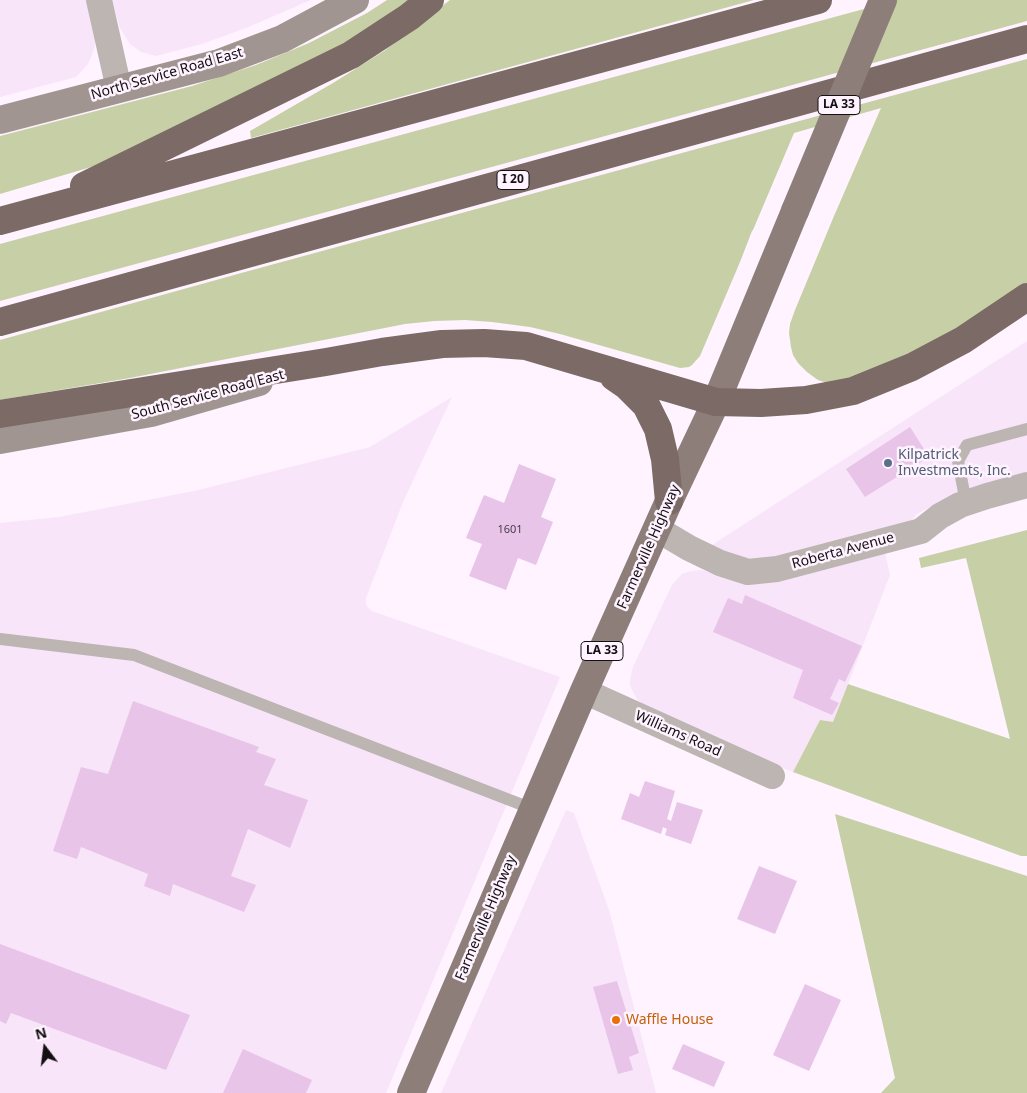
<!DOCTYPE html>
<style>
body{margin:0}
#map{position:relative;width:1027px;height:1093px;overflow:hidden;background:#fef3fe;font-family:"Noto Sans",sans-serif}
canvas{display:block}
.north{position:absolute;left:20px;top:1023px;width:50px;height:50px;-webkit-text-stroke:4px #fef3fe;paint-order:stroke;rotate:345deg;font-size:14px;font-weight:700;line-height:20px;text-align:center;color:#130f13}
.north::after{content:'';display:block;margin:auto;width:18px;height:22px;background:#130f13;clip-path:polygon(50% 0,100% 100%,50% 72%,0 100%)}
</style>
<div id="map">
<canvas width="1027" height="1093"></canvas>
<div class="north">N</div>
</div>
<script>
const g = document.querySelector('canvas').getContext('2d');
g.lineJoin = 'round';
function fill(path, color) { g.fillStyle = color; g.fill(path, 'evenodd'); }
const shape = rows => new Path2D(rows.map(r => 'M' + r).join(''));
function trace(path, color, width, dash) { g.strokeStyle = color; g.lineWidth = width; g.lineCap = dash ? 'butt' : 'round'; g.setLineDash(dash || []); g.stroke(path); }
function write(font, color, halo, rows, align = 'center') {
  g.font = font + ' "Noto Sans",sans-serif'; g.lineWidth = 5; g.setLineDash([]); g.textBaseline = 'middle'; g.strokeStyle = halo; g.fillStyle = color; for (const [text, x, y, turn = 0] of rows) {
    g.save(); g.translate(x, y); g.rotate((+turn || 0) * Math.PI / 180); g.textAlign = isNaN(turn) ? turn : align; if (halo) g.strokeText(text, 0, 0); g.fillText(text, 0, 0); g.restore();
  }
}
const built = shape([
 [0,0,88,0,96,39,94,49,88,64,76,77,0,97],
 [112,0,311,0,246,28,202,44,156,56,141,52,130,44,120,28],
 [1027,341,1027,474,949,497,917,514,910,522,771,558,740,560,712,545],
 [452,397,403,502,366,598,366,605,372,611,560,677,386,1093,0,1093,0,523,59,517,194,491,370,447],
 [885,552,890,575,833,723,820,720,793,772,675,726,643,705,637,699,633,692,630,685,630,680,633,667,672,585,682,574,691,571,702,570,715,575],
 [566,810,574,813,609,910,656,1093,441,1093]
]);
const green = shape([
 [387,0,410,0,376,26,273,89,108,162,0,194,0,136,192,86,256,65,309,43,367,13],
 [450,0,754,0,251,138,250,131,333,83,384,51],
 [897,0,1027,0,1027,21,0,301,0,244],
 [1027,59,1027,284,972,321,874,373,827,383,818,380,807,372,798,363,793,355,791,347,789,333,790,324,795,310,834,216,881,108,794,133,753,230,752,231,740,262,700,356,692,365,689,367,680,368,560,334,530,327,492,322,465,320,434,321,405,324,130,378,0,400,0,340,245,272],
 [1027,530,1027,856,1021,856,793,772,820,720,833,722,848,684,1010,739,966,558,921,568,919,558],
 [835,814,1027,876,1027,1093,881,1093,895,1078]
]);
const building = shape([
 [910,427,929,457,865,497,846,469],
 [519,464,556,479,541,517,553,522,536,565,518,558,506,590,469,576,482,544,466,538,484,495,504,503],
 [745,595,862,646,845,682,839,679,830,699,839,703,832,715,793,698,803,670,713,632,728,598,742,604],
 [133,701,259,747,256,752,276,759,264,785,308,800,290,848,248,829,231,876,256,885,244,912,173,884,170,896,144,886,148,874,81,847,77,859,53,851,81,767,108,774],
 [645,781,675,791,667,819,671,821,677,802,703,810,691,844,665,835,667,829,663,827,661,834,621,819,630,793,639,797],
 [759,866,797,881,775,934,737,919],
 [0,944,190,1015,166,1070,11,1013,6,1024,0,1021],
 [617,981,639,1053,629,1057,633,1070,618,1074,593,987],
 [805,984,841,1000,809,1071,773,1055],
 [683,1044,725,1062,714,1087,672,1069],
 [243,1049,312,1080,306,1093,223,1093]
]);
const service = shape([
 [966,503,958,461,967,445,1027,429],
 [0,639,134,655,533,809]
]);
const minor = shape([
 [99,0,119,89],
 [657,529,689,548,720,563,748,572,777,569,921,531,940,516,960,505,987,496,1027,485],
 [584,691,772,776]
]);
const secondary = shape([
 [0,120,219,63,282,39,355,0],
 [0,440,151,413,259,382]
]);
const primary = shape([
 [411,1093,584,691,669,501,716,402,795,211]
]);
const motorway = shape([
 [84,186,351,55,409,17,430,0],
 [0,221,818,0],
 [0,322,1027,39],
 [614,377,627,386,646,405,658,429,665,459,669,501],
 [0,414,326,362,382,352,442,344,484,343,526,346,716,402,761,403,806,400,853,391,912,367,963,340,1027,297]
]);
const primaryBridge = shape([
 [795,211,883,0]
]);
const markers = [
 [888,463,5,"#5c6f8a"],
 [616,1020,5,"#e8710a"]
];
const numberNames = [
 ["1601",510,530]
];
const shields = [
 [839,105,42],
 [513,180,32],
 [602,651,42]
];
const shieldNames = [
 ["LA 33",839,105],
 ["I 20",513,180],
 ["LA 33",602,651]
];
const streetNames = [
 ["North Service Road East",167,74,-16],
 ["South Service Road East",208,395,-15],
 ["Farmerville Highway",649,547,-66],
 ["Roberta Avenue",843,551,-15],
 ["Williams Road",678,734,24],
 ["Farmerville Highway",486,918,-67]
];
const serviceNames = [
 ["Kilpatrick",898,455],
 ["Investments, Inc.",898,471]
];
const foodNames = [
 ["Waffle House",626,1020]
];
fill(built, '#f8e5f9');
fill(green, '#c6cfa5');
fill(building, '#e8c4e8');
trace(service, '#bdb5b2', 12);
trace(minor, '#bdb5b2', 26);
trace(secondary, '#a19591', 28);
trace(primary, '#8d7e79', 28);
trace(motorway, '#7b6a65', 28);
trace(primaryBridge, '#8d7e79', 28);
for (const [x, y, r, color] of markers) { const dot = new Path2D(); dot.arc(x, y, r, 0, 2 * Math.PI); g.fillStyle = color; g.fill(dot); trace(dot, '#fef3fe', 2); }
write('11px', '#483c48', null, numberNames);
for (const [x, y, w] of shields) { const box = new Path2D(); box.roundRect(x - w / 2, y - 9.5, w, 19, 4); g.fillStyle = '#fef3fe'; g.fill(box); trace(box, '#130f13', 1); }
write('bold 12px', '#130f13', null, shieldNames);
write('14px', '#130f13', '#fef3fe', streetNames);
write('14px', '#4e5e75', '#fef3fe', serviceNames, 'left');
write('14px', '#c56008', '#fef3fe', foodNames, 'left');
</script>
